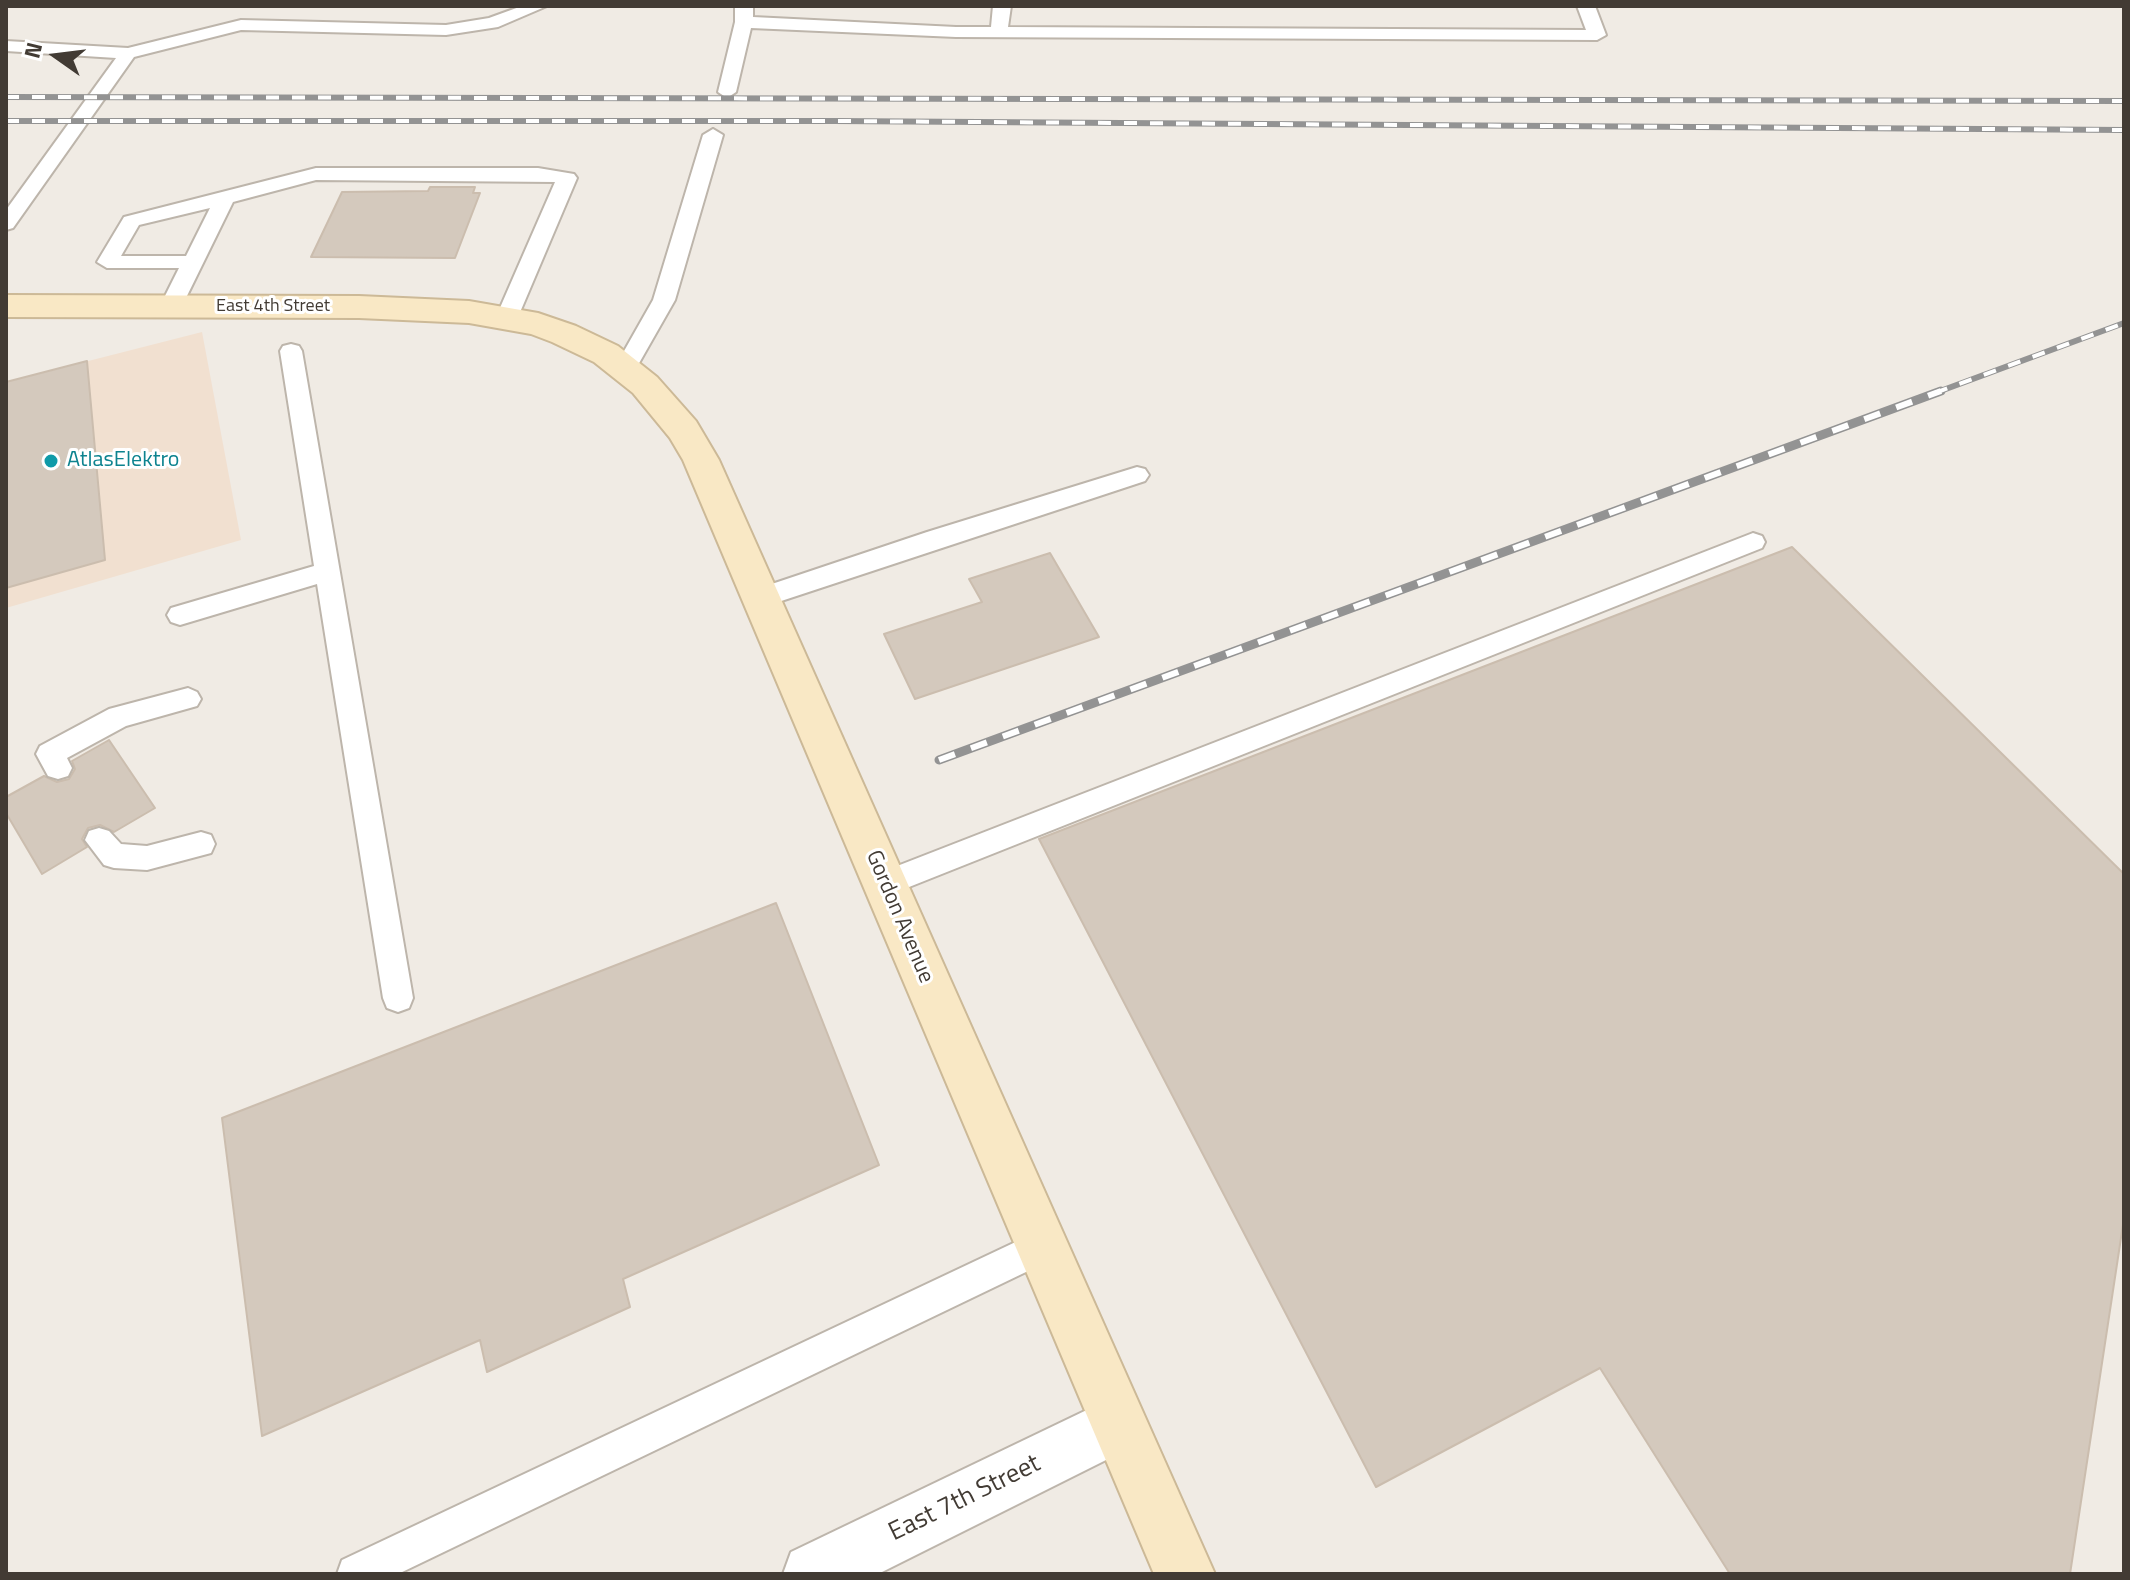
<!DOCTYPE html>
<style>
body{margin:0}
#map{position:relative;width:2130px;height:1580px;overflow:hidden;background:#f0ebe4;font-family:"Titillium Web",sans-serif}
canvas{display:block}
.frame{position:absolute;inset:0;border:8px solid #423b34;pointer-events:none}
.north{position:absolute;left:16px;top:16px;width:80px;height:80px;-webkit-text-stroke:6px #fff;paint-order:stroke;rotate:284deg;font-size:22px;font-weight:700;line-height:32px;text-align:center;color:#423b34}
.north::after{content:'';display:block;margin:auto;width:28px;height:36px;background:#423b34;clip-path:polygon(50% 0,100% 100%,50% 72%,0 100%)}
</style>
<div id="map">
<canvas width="2130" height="1580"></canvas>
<div class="frame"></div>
<div class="north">N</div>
</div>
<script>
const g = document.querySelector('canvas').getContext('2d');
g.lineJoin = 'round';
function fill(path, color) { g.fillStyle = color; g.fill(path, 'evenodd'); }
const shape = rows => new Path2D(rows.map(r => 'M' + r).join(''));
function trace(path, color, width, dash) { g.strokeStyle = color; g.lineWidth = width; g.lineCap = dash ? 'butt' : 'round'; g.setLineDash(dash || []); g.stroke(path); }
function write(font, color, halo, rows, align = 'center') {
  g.font = font + ' "Titillium Web",sans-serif'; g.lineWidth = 6; g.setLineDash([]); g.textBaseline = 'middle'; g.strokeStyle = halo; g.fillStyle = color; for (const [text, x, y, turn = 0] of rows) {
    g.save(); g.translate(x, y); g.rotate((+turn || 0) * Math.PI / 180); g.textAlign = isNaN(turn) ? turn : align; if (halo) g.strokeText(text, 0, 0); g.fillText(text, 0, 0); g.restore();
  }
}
const commercial = shape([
 [202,332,241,540,6,608,6,382]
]);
const building = shape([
 [430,187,475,187,473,193,480,193,455,258,311,257,342,192,428,191,430,187],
 [87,361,105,560,6,588,6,382,87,361],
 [1792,547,2124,874,2124,1218,2070,1574,1730,1574,1600,1368,1376,1487,1039,839,1792,547],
 [1050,553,1099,637,915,699,884,634,982,602,969,579,1050,553],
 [109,740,155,808,114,832,100,825,88,828,82,839,87,847,42,874,6,813,6,797,44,776,57,782,69,779,75,769,72,761,109,740],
 [776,903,879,1165,623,1279,630,1307,487,1372,480,1340,262,1436,222,1118,776,903]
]);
const lane = shape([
 [522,6,547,6,498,27,446,35,241,30,134,57,13,228,6,230,6,210,116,58,6,51,6,41,128,48,241,20,446,25,489,18,522,6],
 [735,6,753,6,753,17,956,27,991,27,993,6,1011,6,1008,27,1586,30,1577,6,1595,6,1606,35,1597,40,956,37,751,28,736,92,727,98,718,92,735,22,735,6],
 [713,129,723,135,675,300,634,372,618,372,615,367,653,300,703,135,713,129],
 [316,168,538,168,574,174,577,178,518,317,507,324,496,317,555,182,316,180,233,202,182,306,171,313,160,306,179,268,107,268,97,262,124,217,316,168],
 [210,208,186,256,121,256,139,225,210,208],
 [291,344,299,346,302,351,413,998,409,1008,398,1012,387,1008,383,998,317,584,180,625,171,622,167,615,171,608,314,566,280,351,283,346,291,344],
 [1137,467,1145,469,1149,475,1145,481,760,608,751,605,747,598,751,591,927,532,1137,467],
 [1753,533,1762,536,1765,542,1762,548,894,893,884,897,874,893,869,884,874,875,1753,533],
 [188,688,197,692,201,699,197,706,126,726,67,758,72,768,68,776,58,779,48,776,36,754,40,746,109,709,188,688],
 [99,828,109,831,121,844,147,846,201,832,211,835,215,844,211,853,147,870,114,868,104,865,85,840,89,831,99,828],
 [1041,1230,1053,1235,1058,1247,1053,1259,398,1574,337,1574,342,1560,1041,1230]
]);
const street = shape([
 [1118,1395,1138,1404,1147,1424,1138,1444,878,1574,783,1574,791,1552,1118,1395]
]);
const secondary = shape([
 [6,295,359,296,469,301,538,313,576,326,618,346,657,377,696,421,719,460,1215,1574,1154,1574,683,460,670,438,633,393,594,362,552,342,531,334,469,323,359,318,6,317,6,295]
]);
const railFar1 = shape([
 [6,97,2124,101],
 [6,121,835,121,2124,130],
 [1935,393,2124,323]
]);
const rail = shape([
 [939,760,1941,391]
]);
const markers = [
 [51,461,8,"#0f9aa8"]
];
const farStreetnames = [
 ["East 4th Street",273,307]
];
const cultureNames = [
 ["AtlasElektro",67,461]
];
const streetNames = [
 ["Gordon Avenue",899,917,67]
];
const nearStreetnames = [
 ["East 7th Street",965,1499,-26]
];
fill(commercial, '#f1e0d0');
fill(building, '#d4c9bd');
trace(building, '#cbbdae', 2);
trace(lane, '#bdb5ab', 4);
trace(street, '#bdb5ab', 4);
trace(secondary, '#ccb997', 4);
fill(lane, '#fff');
fill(street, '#fff');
fill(secondary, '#f9e8c5');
trace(railFar1, '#939393', 6);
trace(rail, '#939393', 9);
trace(railFar1, '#fff', 4, [13]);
trace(rail, '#fff', 6, [17]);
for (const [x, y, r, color] of markers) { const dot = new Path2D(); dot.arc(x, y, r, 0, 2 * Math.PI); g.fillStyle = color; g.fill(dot); trace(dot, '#fff', 3); }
write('18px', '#423b34', '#fff', farStreetnames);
write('22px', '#0d838f', '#fff', cultureNames, 'left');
write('22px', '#423b34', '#fff', streetNames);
write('26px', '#423b34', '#fff', nearStreetnames);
</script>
